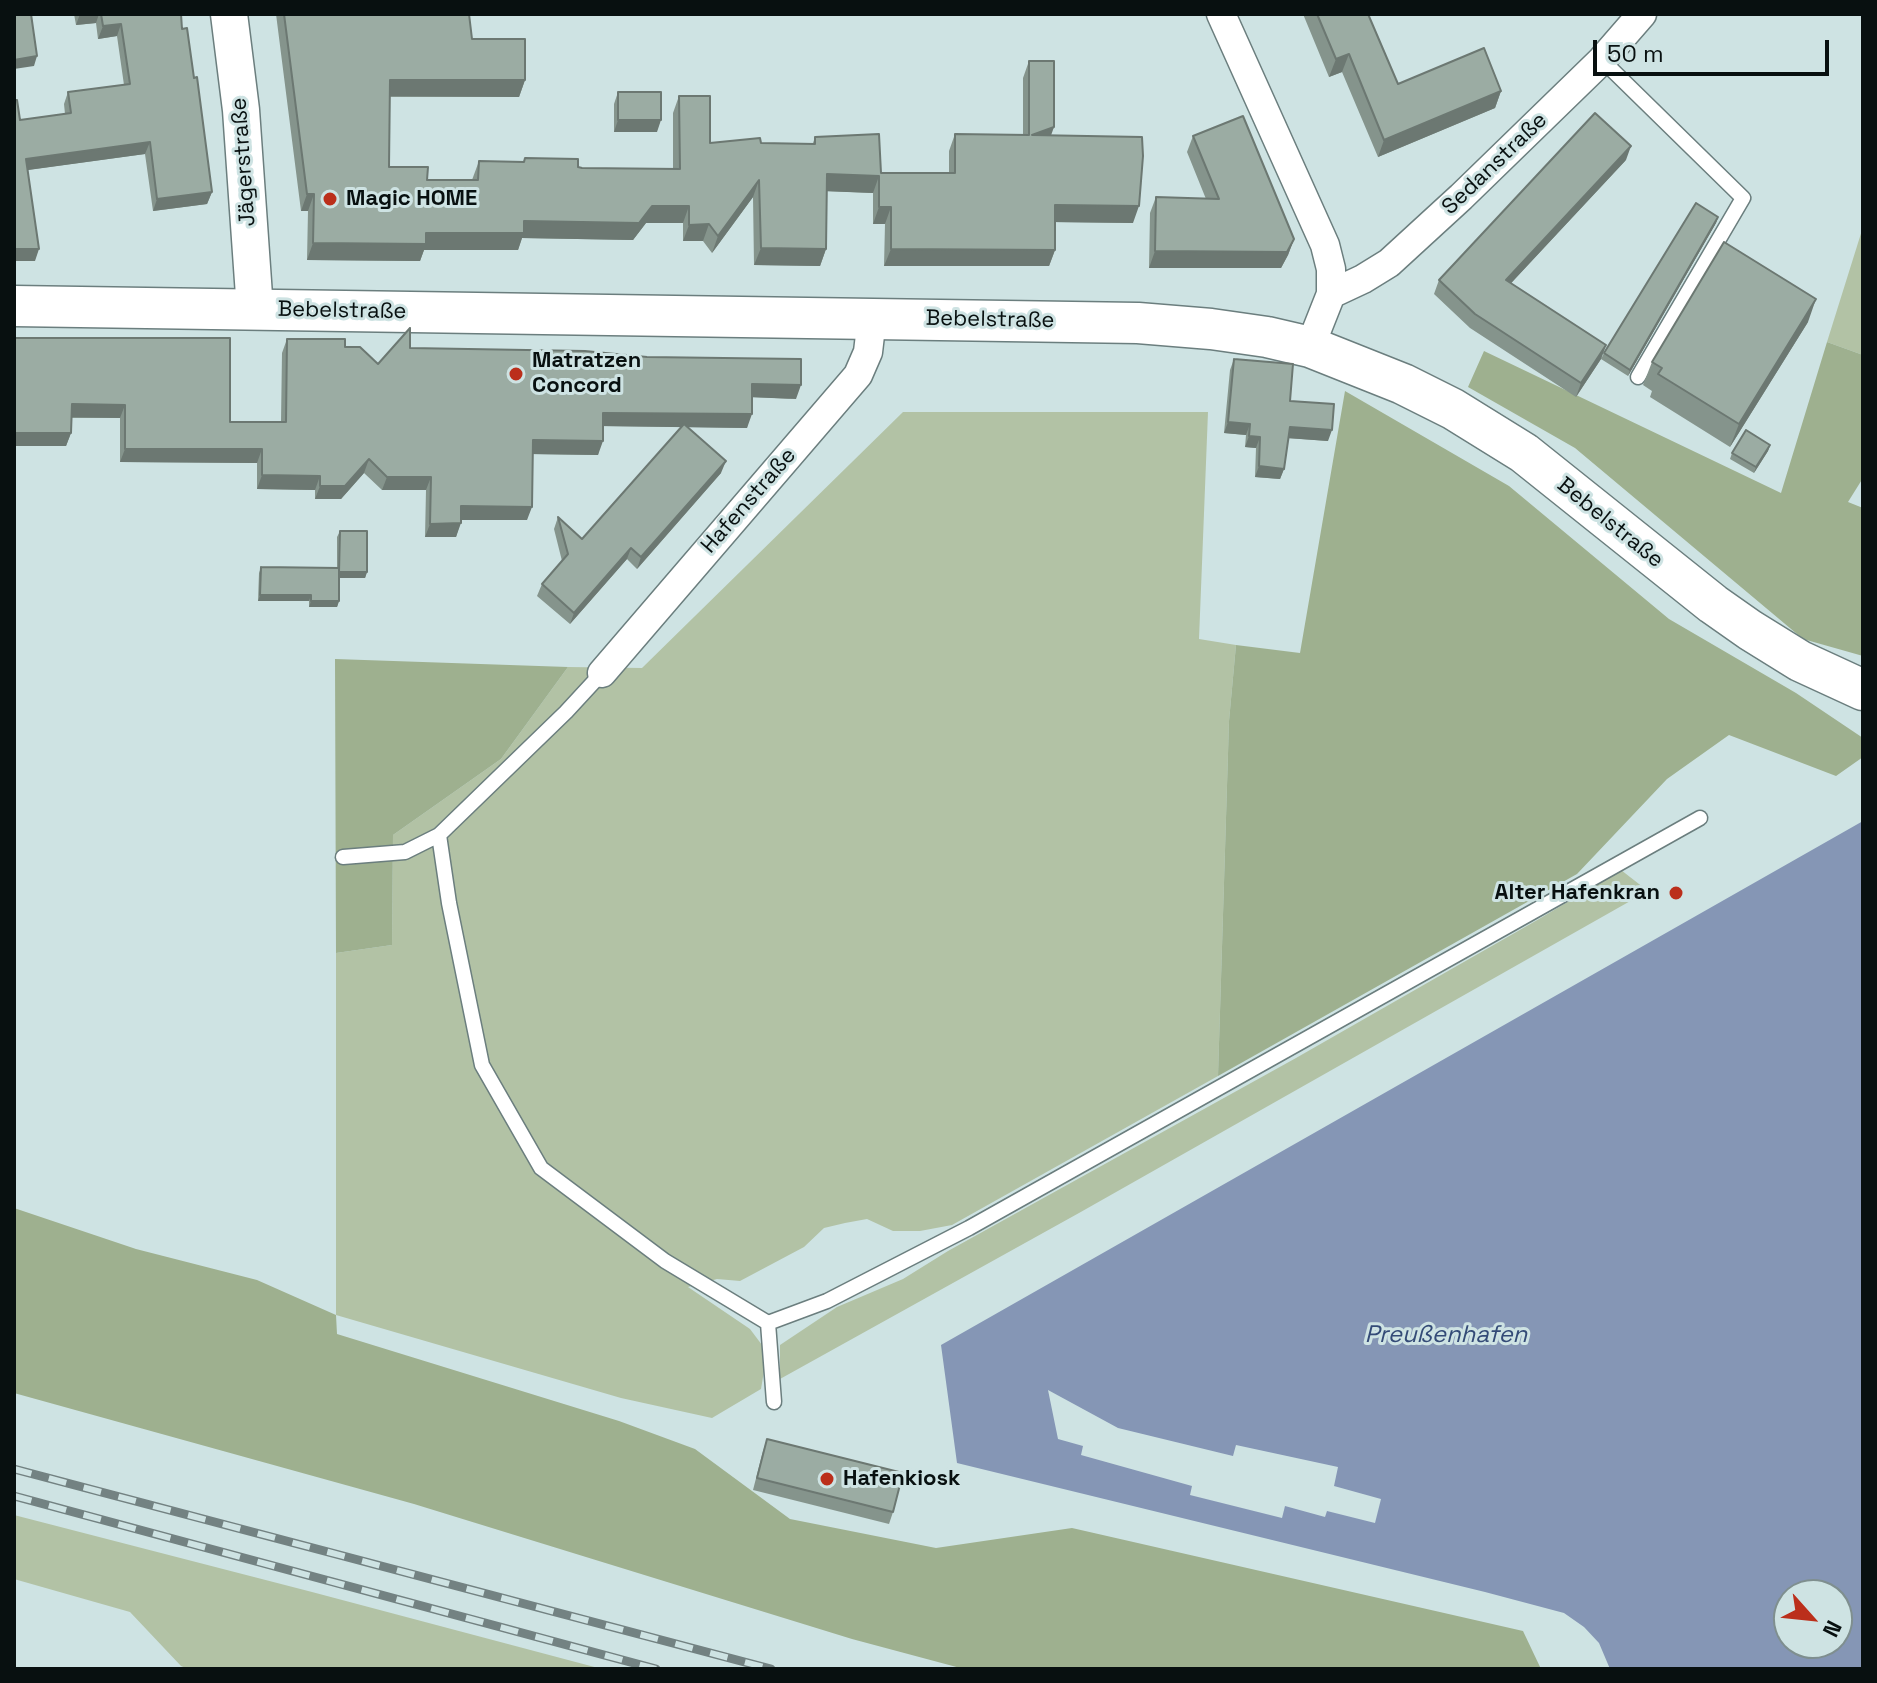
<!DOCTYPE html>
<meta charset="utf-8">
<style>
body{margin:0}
#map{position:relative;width:1877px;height:1683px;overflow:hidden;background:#cee3e3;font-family:"Space Grotesk",sans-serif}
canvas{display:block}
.frame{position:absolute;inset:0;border:16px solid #081010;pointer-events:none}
.north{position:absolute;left:1773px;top:1579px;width:80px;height:80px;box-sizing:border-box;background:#cee3e3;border:2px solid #7f8f8f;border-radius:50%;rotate:117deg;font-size:22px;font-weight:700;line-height:32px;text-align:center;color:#081010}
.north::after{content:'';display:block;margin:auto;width:28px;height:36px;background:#bb2f1b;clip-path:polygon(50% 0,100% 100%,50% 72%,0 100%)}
.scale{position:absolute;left:1593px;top:40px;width:236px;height:36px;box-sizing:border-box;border:4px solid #081010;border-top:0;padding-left:10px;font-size:24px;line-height:28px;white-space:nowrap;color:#081010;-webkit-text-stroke:6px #cee3e3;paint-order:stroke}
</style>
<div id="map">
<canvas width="1877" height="1683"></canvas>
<div class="frame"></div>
<div class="north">N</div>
<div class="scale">50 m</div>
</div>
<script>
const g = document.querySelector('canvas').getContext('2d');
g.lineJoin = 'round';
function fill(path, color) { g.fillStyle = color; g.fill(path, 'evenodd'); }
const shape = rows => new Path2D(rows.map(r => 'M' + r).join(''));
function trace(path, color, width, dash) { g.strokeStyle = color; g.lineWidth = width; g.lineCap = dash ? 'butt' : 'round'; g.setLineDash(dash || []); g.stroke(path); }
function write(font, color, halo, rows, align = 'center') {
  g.font = font + ' "Space Grotesk",sans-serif'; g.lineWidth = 6; g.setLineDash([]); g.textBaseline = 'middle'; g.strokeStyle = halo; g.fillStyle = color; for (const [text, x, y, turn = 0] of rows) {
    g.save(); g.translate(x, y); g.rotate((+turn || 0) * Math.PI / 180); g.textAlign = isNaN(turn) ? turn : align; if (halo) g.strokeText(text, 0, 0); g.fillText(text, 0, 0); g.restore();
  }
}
const green = shape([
 [1863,227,1863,355,1827,342],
 [903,412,1208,412,1199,639,1236,645,1229,721,1218,1076,952,1225,920,1231,893,1231,867,1219,845,1223,824,1228,804,1247,740,1281,717,1279,688,1287,750,1329,762,1345,765,1365,761,1389,712,1418,621,1398,336,1315,336,953,392,945,393,835,501,759,568,667,642,668],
 [1621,870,1648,891,1079,1213,780,1379,780,1345,837,1307,903,1279,948,1251,1296,1058,1539,919],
 [14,1515,312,1592,602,1669,188,1669,181,1666,130,1612,14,1579]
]);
const forest = shape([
 [1827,342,1863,355,1863,478,1848,502,1863,508,1863,656,1803,639,1575,448,1468,387,1484,351,1781,493],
 [1345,391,1509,486,1669,619,1796,693,1863,738,1863,757,1836,776,1729,735,1667,779,1577,874,1218,1076,1229,721,1236,645,1300,653],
 [335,659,568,667,501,759,393,835,392,945,336,953],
 [14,1208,136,1249,257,1280,336,1315,337,1334,619,1421,695,1449,790,1519,936,1548,1072,1528,1523,1631,1541,1669,964,1669,852,1639,414,1504,14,1393]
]);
const water = shape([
 [1863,821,1863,1669,1610,1669,1599,1643,1584,1627,1564,1613,1485,1592,957,1463,941,1345],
 [1789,1595,1837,1595,1837,1643,1789,1643]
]);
const pier = shape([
 [1048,1390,1118,1428,1233,1456,1236,1445,1338,1467,1334,1486,1381,1499,1375,1523,1327,1511,1325,1517,1285,1506,1282,1518,1190,1495,1192,1486,1081,1455,1083,1446,1058,1439]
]);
const service = shape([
 [1602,60,1743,198,1638,377],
 [602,673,566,712,439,835,449,903,482,1065,541,1168,665,1261,768,1323,774,1402],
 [343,857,405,852,439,835],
 [768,1323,827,1301,969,1228,1700,818]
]);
const minor = shape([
 [1221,14,1325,245,1331,269,1331,294,1310,347],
 [1331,294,1363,279,1389,263,1461,197,1602,60,1642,14],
 [602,673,858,375,868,352,872,318]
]);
const tertiary = shape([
 [229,14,241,110,255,310]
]);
const secondary = shape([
 [14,306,1138,323,1211,329,1267,337,1310,347,1403,384,1453,409,1524,453,1713,604,1750,630,1800,661,1863,690]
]);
const rail = shape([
 [14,1469,771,1669],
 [14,1496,656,1669]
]);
const wall = shape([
 [74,14,181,14,182,29,194,78,212,192,207,204,153,211,145,154,27,170,35,261,20,120,65,114,64,104,68,92,124,85,117,36,98,39,96,23,76,25],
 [276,14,469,14,472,39,525,80,519,97,390,97,389,167,427,180,472,180,479,161,523,162,525,158,582,168,673,169,673,113,679,96,710,143,813,143,815,137,881,173,949,173,949,151,955,134,1023,135,1023,78,1029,61,1051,136,1133,223,1055,222,1055,250,1049,266,884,266,885,224,873,224,873,193,827,191,826,249,820,266,754,265,753,197,712,253,703,241,683,241,683,223,646,223,633,240,522,238,518,250,424,250,420,261,307,260,308,211,301,211],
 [1303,14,1368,14,1398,84,1501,91,1495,108,1378,157,1342,72,1329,77],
 [618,92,657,132,614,132,614,104],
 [1193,136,1294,239,1288,255,1281,268,1149,268,1150,213,1156,197,1206,199,1187,152],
 [1626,160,1511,283,1606,345,1601,359,1576,397,1470,328,1434,294,1439,280],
 [1718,217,1716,223,1628,376,1601,359,1604,353],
 [1808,322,1730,447,1650,397,1652,391,1643,385,1652,362],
 [14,338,230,422,281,422,282,353,287,339,345,347,378,364,410,348,796,399,752,397,747,428,687,427,721,473,637,569,627,559,570,624,537,596,542,584,562,561,554,529,558,517,582,539,681,427,603,426,598,455,533,454,527,520,461,520,456,537,425,537,426,490,382,490,364,473,341,499,315,499,315,490,257,489,257,463,120,462,120,418,71,418,71,433,66,446,14,446],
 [1234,359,1290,401,1328,441,1288,438,1284,469,1280,479,1255,477,1256,448,1245,447,1246,435,1224,433,1230,370],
 [1770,445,1768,451,1754,473,1730,459,1732,453],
 [340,531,367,572,365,578,339,578,339,601,337,607,309,607,309,601,258,601,259,573,261,567,337,568,337,537],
 [767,1439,893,1512,889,1524,753,1490,763,1451]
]);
const shadedWall = shape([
 [80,14,99,14,96,23,76,25],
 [1063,14,1091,14,1090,16,1062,15],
 [121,24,117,36,98,39,103,26],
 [1349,54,1342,72,1329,77,1336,59],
 [37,56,34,66,14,69,14,60],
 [390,80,525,80,519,97,384,96],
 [1501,91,1495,108,1378,157,1384,140],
 [618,120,661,120,657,132,614,132],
 [1054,127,1048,144,1032,135],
 [150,142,145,154,21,171,26,159],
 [1631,146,1626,160,1501,294,1506,280],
 [827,174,879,176,873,193,821,191],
 [759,180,753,197,712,253,718,236],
 [212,192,207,204,153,211,157,199],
 [307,194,314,194,308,211,301,211],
 [1055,205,1139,206,1133,223,1049,222],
 [652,206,689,206,683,223,646,223,633,240,522,238,518,250,424,250,420,261,307,260,313,243,426,233],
 [879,207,891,207,885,224,873,224],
 [1718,217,1716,223,1628,376,1630,370],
 [709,224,703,241,683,241,689,225],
 [1294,239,1288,255,1281,268,1149,268,1155,251],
 [761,248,826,249,820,266,754,265],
 [14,249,39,249,35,261,14,261],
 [891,249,1055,250,1049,266,884,266],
 [1816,299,1808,322,1730,447,1739,424],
 [1606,345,1601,359,1576,397,1581,383],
 [752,384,801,385,796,399,747,397],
 [72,404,125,405,120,418,67,417],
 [603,413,752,414,747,428,598,426],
 [1228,422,1250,424,1246,435,1224,433],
 [1290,427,1332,430,1328,441,1286,438],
 [14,433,71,433,66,446,14,446],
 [1249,436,1260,437,1256,448,1245,447],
 [533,440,603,441,598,455,528,454],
 [1770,445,1768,451,1754,473,1756,467],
 [125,449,262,449,257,463,120,462],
 [369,459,364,473,341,499,315,499,320,486],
 [726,461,721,473,637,569,641,557],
 [1259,466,1284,469,1280,479,1255,477],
 [262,475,320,476,315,490,257,489],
 [387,477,431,477,426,490,382,490],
 [461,506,532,507,527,520,456,520],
 [461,523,456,537,425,537,430,524],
 [631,548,627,559,570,624,574,613],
 [339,572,367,572,365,578,337,578],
 [260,595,311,595,309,601,258,601],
 [311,601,339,601,337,607,309,607]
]);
const building = shape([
 [14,14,31,14,37,56,14,60,14,14],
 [101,14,181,14,182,29,187,28,194,78,197,77,212,192,157,199,150,142,26,159,39,249,14,249,14,100,17,100,20,120,71,113,68,92,130,84,121,24,103,26,101,14],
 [284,14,469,14,472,39,525,39,525,80,390,80,389,167,428,167,427,180,478,180,479,161,524,162,525,158,578,159,578,167,582,168,680,169,679,96,710,96,710,143,760,138,761,143,815,144,815,137,879,134,881,173,955,173,955,134,1029,135,1029,61,1054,61,1054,127,1032,135,1142,137,1143,156,1139,206,1055,205,1055,250,891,249,891,207,879,207,879,176,827,174,826,249,761,248,759,180,718,236,709,224,689,225,689,206,652,206,639,223,524,221,524,233,426,233,426,244,313,243,314,194,307,194,284,14],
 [1317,14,1368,14,1398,84,1484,48,1501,91,1384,140,1349,54,1336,59,1317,14],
 [618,92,661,92,661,120,618,120,618,92],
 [1595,113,1631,146,1506,280,1606,345,1581,383,1475,314,1439,280,1595,113],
 [1243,116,1294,239,1287,252,1155,251,1156,197,1219,199,1193,136,1243,116],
 [1696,203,1718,217,1630,370,1604,353,1696,203],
 [1724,242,1816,299,1739,424,1658,374,1662,368,1652,362,1724,242],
 [410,328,410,348,585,351,647,357,801,359,801,385,752,384,752,414,603,413,603,441,533,440,532,507,461,506,461,523,430,524,431,477,387,477,369,459,345,486,320,486,320,476,262,475,262,449,125,449,125,405,72,404,71,433,14,433,14,338,230,338,230,422,286,422,287,339,345,339,345,347,360,347,378,364,410,328],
 [1234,359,1293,364,1290,401,1334,404,1332,430,1290,427,1284,469,1259,466,1260,437,1249,436,1250,424,1228,422,1234,359],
 [684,424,726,461,641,557,631,548,574,613,542,584,568,554,558,517,582,539,684,424],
 [1746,430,1770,445,1756,467,1732,453,1746,430],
 [340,531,367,531,367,572,339,572,340,531],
 [261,567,339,568,339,601,311,601,311,595,260,595,261,567],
 [767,1439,903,1473,893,1512,757,1478,767,1439]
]);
const markers = [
 [330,199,8,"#bb2f1b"],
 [516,374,8,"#bb2f1b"],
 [1676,893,8,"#bb2f1b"],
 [827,1479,8,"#bb2f1b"]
];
const streetNames = [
 ["Jägerstraße",244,162,-94],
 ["Sedanstraße",1495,164,-44],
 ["Bebelstraße",342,311,1],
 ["Bebelstraße",990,320,1],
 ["Hafenstraße",749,501,-49],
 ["Bebelstraße",1610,523,39]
];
const poiNames = [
 ["Magic HOME",346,199],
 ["Matratzen",532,361],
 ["Concord",532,386],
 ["Alter Hafenkran",1660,893,"right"],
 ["Hafenkiosk",843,1479]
];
const waterNames = [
 ["Preußenhafen",1446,1335]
];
fill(green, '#b2c2a5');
fill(forest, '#9eb08f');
fill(water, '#8596b5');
fill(pier, '#cee3e3');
trace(service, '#6b7e7e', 17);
trace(minor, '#6b7e7e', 31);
trace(tertiary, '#6b7e7e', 39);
trace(secondary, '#6b7e7e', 43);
trace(service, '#fff', 14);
trace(minor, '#fff', 28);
trace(tertiary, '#fff', 36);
trace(secondary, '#fff', 40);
trace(rail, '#738282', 9);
trace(rail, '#cee3e3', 6, [18]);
fill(wall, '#85948c');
fill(shadedWall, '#6c7872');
fill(building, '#9baca3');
trace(building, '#6c7872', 2);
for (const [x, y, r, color] of markers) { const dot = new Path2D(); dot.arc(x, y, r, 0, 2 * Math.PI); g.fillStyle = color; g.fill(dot); trace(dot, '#cee3e3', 3); }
write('22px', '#081010', '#cee3e3', streetNames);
write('bold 22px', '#081010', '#cee3e3', poiNames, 'left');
write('italic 24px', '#344b77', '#cee3e3', waterNames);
</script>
